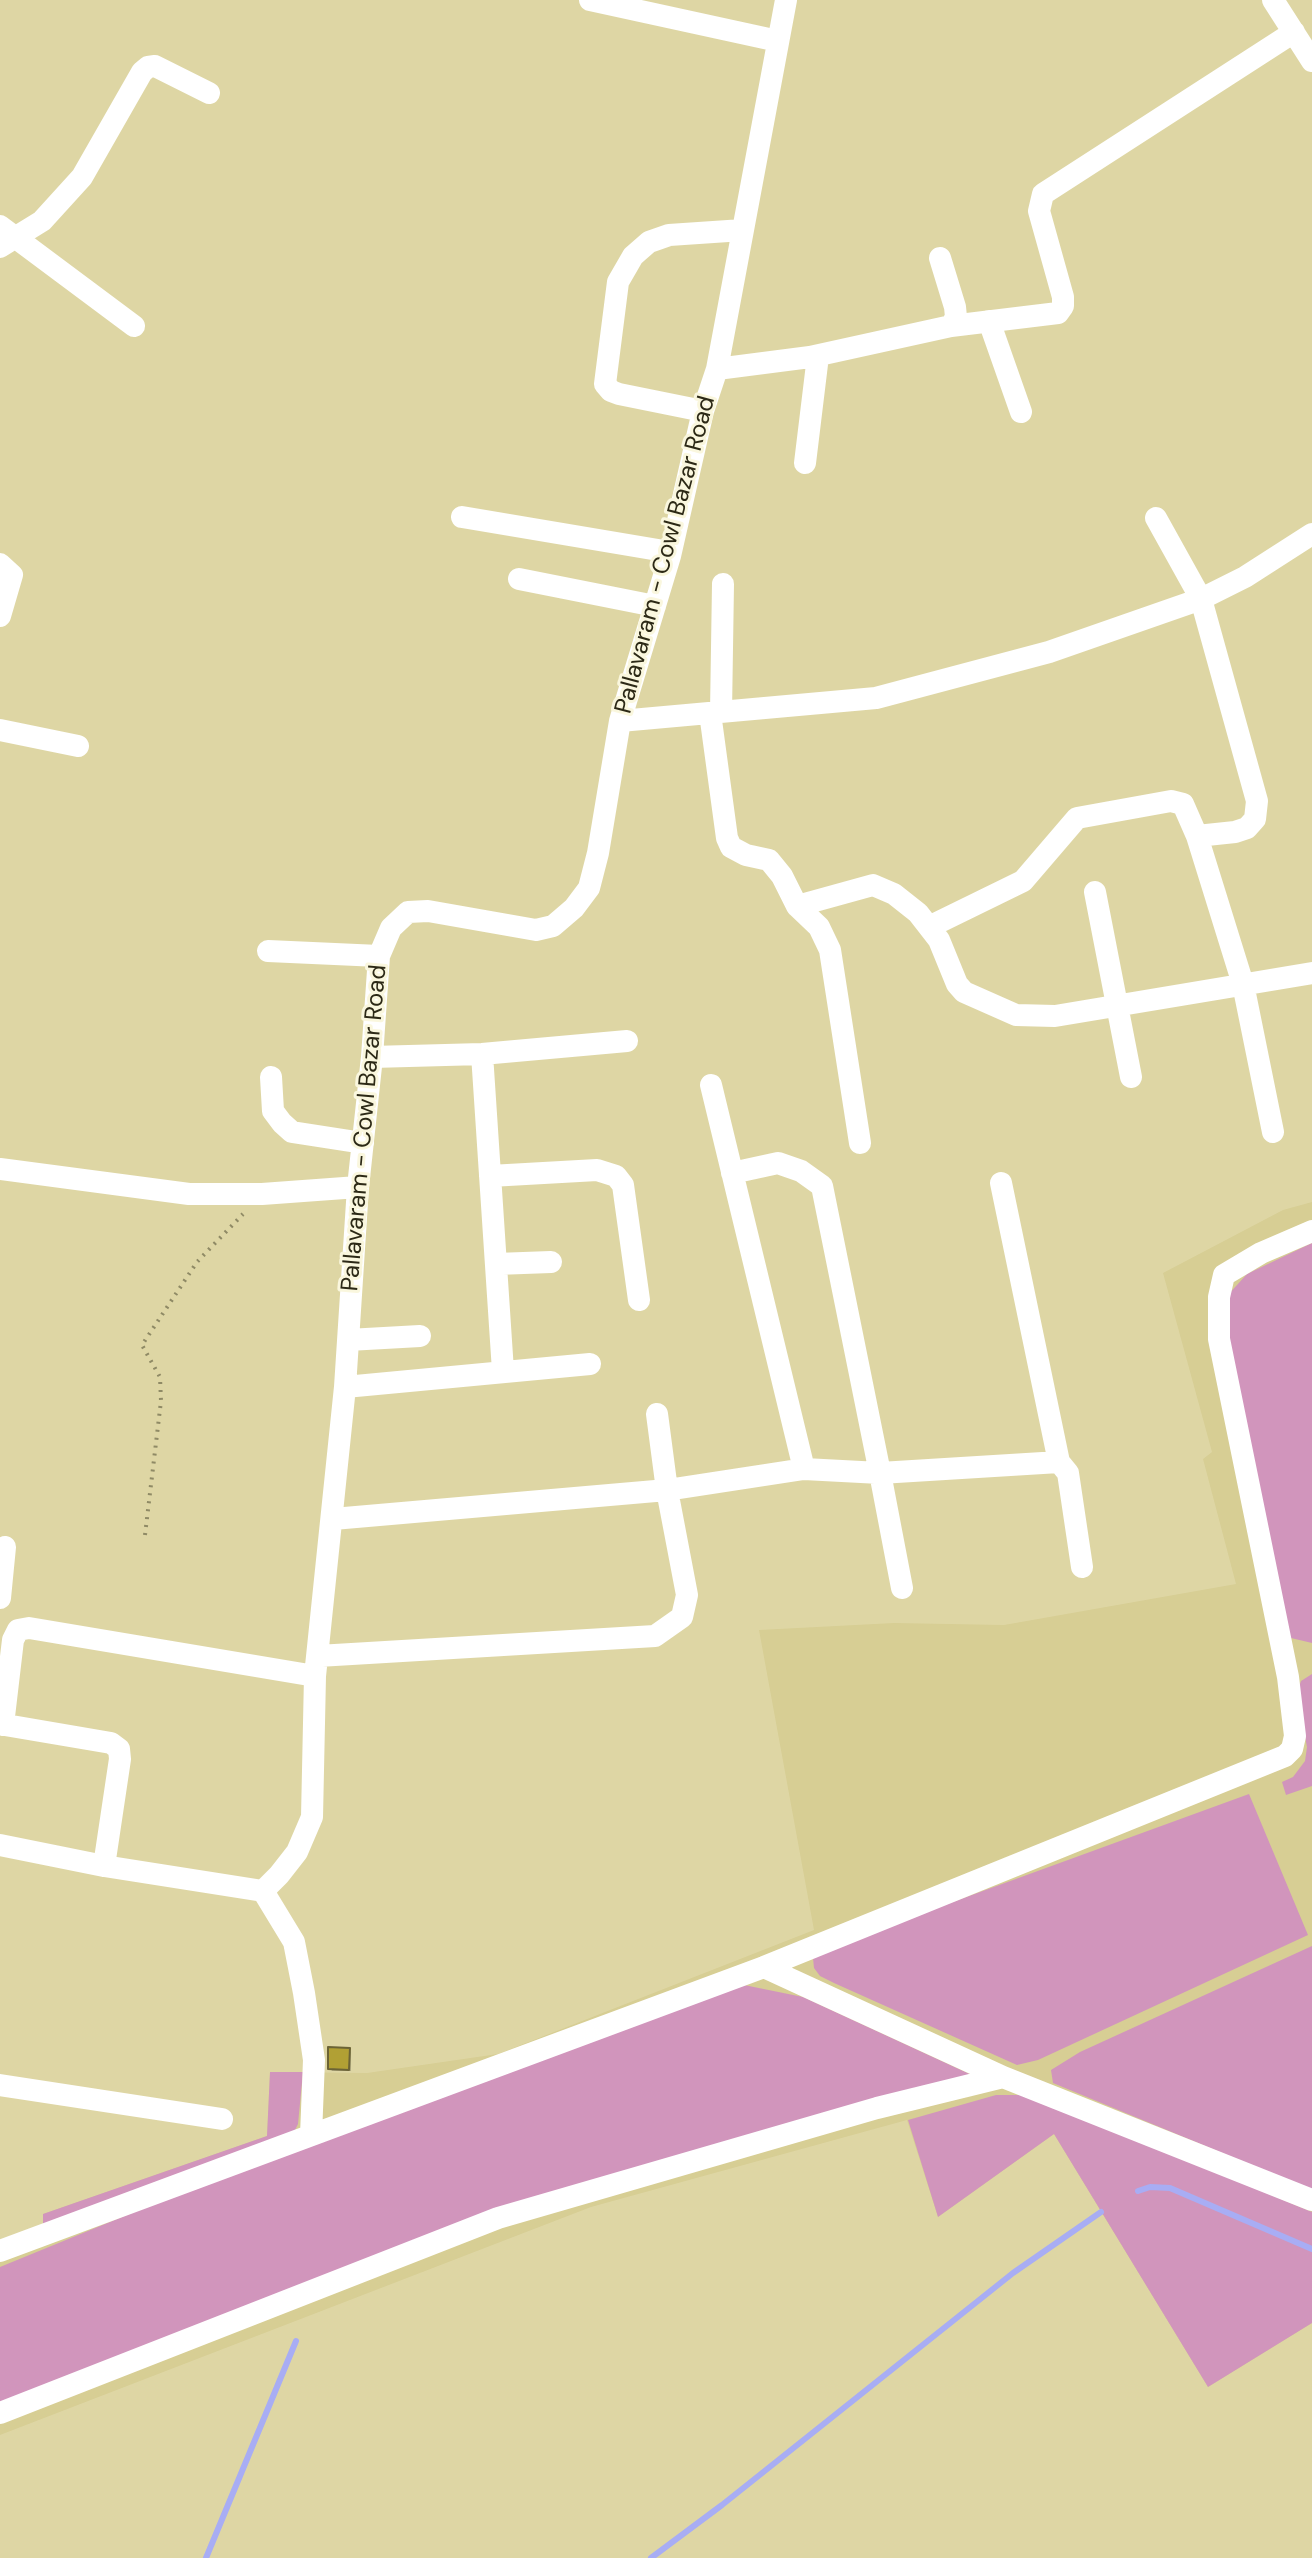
<!DOCTYPE html>
<style>
body{margin:0}
canvas{display:block;background:#ded6a4}
</style>
<canvas width="1312" height="2558"></canvas>
<script>
const g = document.querySelector('canvas').getContext('2d');
g.lineJoin = 'round';
function fill(path, color) { g.fillStyle = color; g.fill(path, 'evenodd'); }
const shape = rows => new Path2D(rows.map(r => 'M' + r).join(''));
function trace(path, color, width, dash) { g.strokeStyle = color; g.lineWidth = width; g.lineCap = dash ? 'butt' : 'round'; g.setLineDash(dash || []); g.stroke(path); }
function write(font, color, halo, rows, align = 'center') {
  g.font = font + ' "DM Sans",sans-serif'; g.lineWidth = 6; g.setLineDash([]); g.textBaseline = 'middle'; g.strokeStyle = halo; g.fillStyle = color; for (const [text, x, y, turn = 0] of rows) {
    g.save(); g.translate(x, y); g.rotate((+turn || 0) * Math.PI / 180); g.textAlign = isNaN(turn) ? turn : align; if (halo) g.strokeText(text, 0, 0); g.fillText(text, 0, 0); g.restore();
  }
}
const built = shape([
 [1312,1202,1312,2323,1208,2387,1054,2134,938,2217,907,2120,591,2207,0,2435,0,2244,43,2229,43,2214,267,2136,270,2072,367,2073,498,2054,814,1930,759,1630,894,1623,1004,1625,1236,1584,1203,1459,1212,1452,1163,1273,1283,1210]
]);
const green = shape([
 [1312,1243,1312,1643,1291,1638,1281,1631,1217,1342,1227,1296,1247,1274],
 [1312,1674,1312,1786,1286,1795,1282,1782,1293,1777,1305,1761,1307,1747,1297,1693,1301,1681],
 [1249,1794,1308,1935,1038,2060,1017,2065,834,1983,820,1976,814,1968,813,1958,821,1950],
 [1312,1946,1312,2190,1053,2083,1051,2070,1080,2052],
 [744,1985,803,1997,974,2076,661,2164,0,2411,0,2267,149,2206],
 [270,2072,303,2072,298,2124,294,2132,43,2229,43,2214,267,2136],
 [996,2095,1022,2095,1048,2102,1312,2212,1312,2323,1208,2387,1054,2134,938,2217,908,2120]
]);
const shadow = shape([
 [349,2050,351,2052,351,2071,332,2071,330,2068]
]);
const stream = shape([
 [1138,2191,1150,2187,1170,2188,1312,2249],
 [206,2558,296,2341],
 [651,2558,722,2505,1013,2273,1101,2212]
]);
const building = shape([
 [328,2047,350,2048,349,2070,328,2069,328,2047]
]);
const path = shape([
 [145,1535,161,1401,160,1377,142,1345,197,1262,243,1214]
]);
const minor = shape([
 [590,0,778,41],
 [1273,0,1312,61],
 [0,226,134,326],
 [0,247,42,221,82,177,142,72,148,67,155,66,209,93],
 [989,321,1021,412],
 [951,326,1058,313,1063,306,1063,297,1039,211,1043,194,1294,32],
 [717,369,810,357,951,326,956,317,955,307,940,258],
 [703,411,619,394,611,391,605,384,618,282,633,256,649,242,669,235,743,230],
 [805,463,818,356],
 [462,517,670,552],
 [0,564,12,575,0,616],
 [519,579,655,606],
 [721,712,723,584],
 [710,713,727,838,731,847,746,855,769,860,782,876,797,906,819,927,830,950,860,1143],
 [620,721,876,698,1049,652,1201,599,1245,577,1312,534],
 [0,730,78,746],
 [1197,836,1243,984,1273,1132],
 [1095,892,1131,1077],
 [797,906,873,885,894,894,918,913,939,940,957,984,964,992,1016,1015,1055,1016,1312,973],
 [929,927,1023,881,1077,818,1171,801,1183,804,1197,836,1235,832,1247,828,1255,819,1257,801,1201,599,1156,518],
 [268,951,379,956],
 [482,1054,503,1371],
 [372,1057,482,1054,627,1041],
 [271,1077,273,1111,282,1123,292,1132,363,1143],
 [711,1085,804,1469],
 [0,1169,189,1194,262,1194,358,1187],
 [490,1176,597,1170,616,1176,623,1185,639,1300],
 [1001,1183,1059,1462],
 [496,1264,551,1262],
 [348,1340,420,1336],
 [345,1387,590,1364],
 [333,1519,667,1490,804,1469,880,1473,822,1186,801,1171,778,1163,732,1173],
 [902,1588,880,1473,1059,1462,1068,1473,1082,1567],
 [0,1598,5,1547],
 [318,1656,655,1636,682,1617,687,1595,667,1490,657,1414],
 [0,1724,111,1743,119,1749,120,1759,104,1866],
 [3,1725,13,1640,18,1630,29,1628,315,1676],
 [0,1845,104,1866,263,1891,279,1875,297,1852,312,1817,315,1676,345,1387,358,1187,372,1057,379,956,391,928,408,912,428,911,536,930,553,926,574,908,589,888,598,853,620,721,670,556,703,411,717,369,786,0],
 [263,1891,294,1942,304,1993,314,2060,311,2135],
 [764,1967,1003,2077],
 [0,2085,222,2119],
 [0,2251,764,1967,1285,1756,1292,1749,1295,1736,1288,1677,1219,1339,1219,1297,1224,1275,1261,1253,1312,1231],
 [0,2413,498,2218,877,2108,1003,2077,1312,2200]
]);
const streetNames = [
 ["Pallavaram - Cowl Bazar Road",666,555,-75],
 ["Pallavaram - Cowl Bazar Road",365,1128,-85]
];
fill(built, '#d7ce94');
fill(green, '#d195bc');
fill(shadow, '#0003');
trace(stream, '#a8adf4', 6);
fill(building, '#b1a034');
trace(building, '#6b6335', 2);
trace(path, '#8f8a65', 4, [2, 6]);
trace(minor, '#fff', 22);
write('24px', '#2c2916', '#faf7de', streetNames);
</script>
